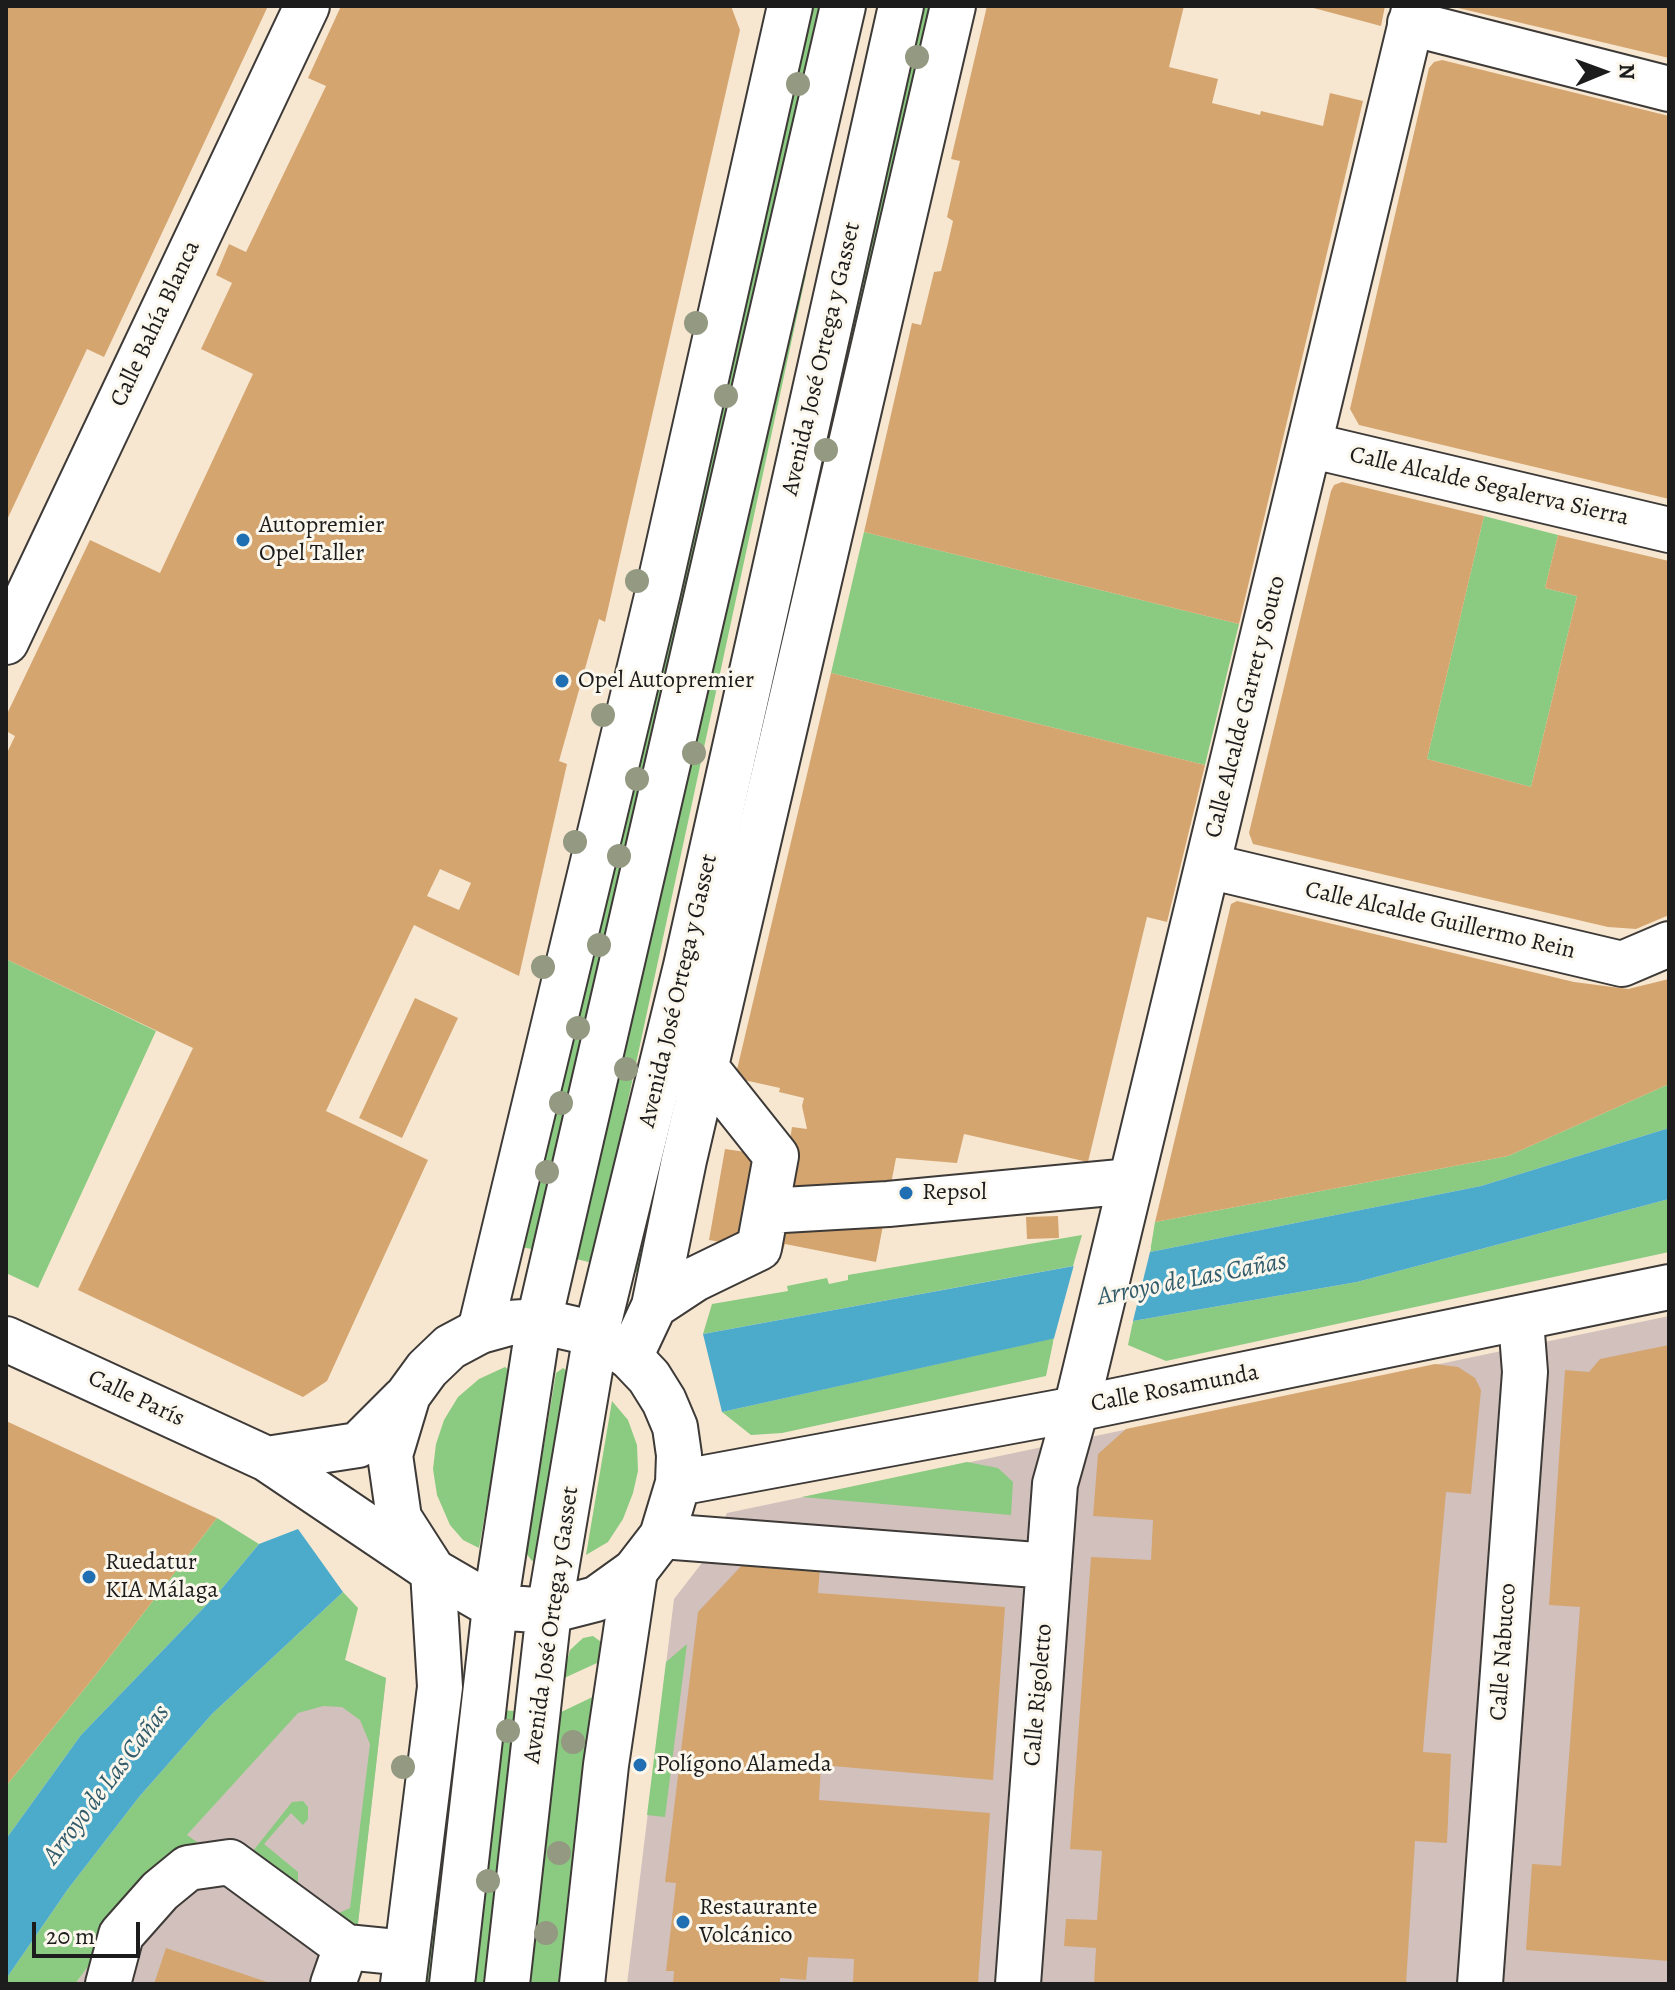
<!DOCTYPE html>
<meta charset="utf-8">
<style>
body{margin:0}
#map{position:relative;width:1675px;height:1990px;overflow:hidden;background:#f7e7d1;font-family:Alegreya,serif}
canvas{display:block}
.frame{position:absolute;inset:0;border:8px solid #1c1c1c;pointer-events:none}
.north{position:absolute;left:1563px;top:32px;width:80px;height:80px;-webkit-text-stroke:6px #fbf7ec;paint-order:stroke;rotate:89deg;font-size:22px;font-weight:700;line-height:32px;text-align:center;color:#1c1c1c}
.north::after{content:'';display:block;margin:auto;width:28px;height:36px;background:#1c1c1c;clip-path:polygon(50% 0,100% 100%,50% 72%,0 100%)}
.scale{position:absolute;left:32px;top:1922px;width:108px;height:36px;box-sizing:border-box;border:4px solid #1c1c1c;border-top:0;padding-left:10px;font-size:24px;line-height:28px;white-space:nowrap;color:#1c1c1c;-webkit-text-stroke:6px #fbf7ec;paint-order:stroke}
</style>
<div id="map">
<canvas width="1675" height="1990"></canvas>
<div class="frame"></div>
<div class="north">N</div>
<div class="scale">20 m</div>
</div>
<script>
const g = document.querySelector('canvas').getContext('2d');
g.lineJoin = 'round';
function fill(path, color) { g.fillStyle = color; g.fill(path, 'evenodd'); }
const shape = rows => new Path2D(rows.map(r => 'M' + r).join(''));
function trace(path, color, width, dash) { g.strokeStyle = color; g.lineWidth = width; g.lineCap = dash ? 'butt' : 'round'; g.setLineDash(dash || []); g.stroke(path); }
function write(font, color, halo, rows, align = 'center') {
  g.font = font + ' Alegreya,serif'; g.lineWidth = 6; g.setLineDash([]); g.textBaseline = 'middle'; g.strokeStyle = halo; g.fillStyle = color; for (const [text, x, y, turn = 0] of rows) {
    g.save(); g.translate(x, y); g.rotate((+turn || 0) * Math.PI / 180); g.textAlign = isNaN(turn) ? turn : align; if (halo) g.strokeText(text, 0, 0); g.fillText(text, 0, 0); g.restore();
  }
}
const industrial = shape([
 [1669,1316,1669,1984,627,1984,674,1599,705,1559,727,1513],
 [345,1660,386,1678,351,1984,75,1984,186,1836]
]);
const green = shape([
 [808,6,822,6,537,1250,521,1247],
 [922,6,935,6,645,1274,629,1270],
 [797,271,806,274,593,1263,576,1259],
 [1484,516,1558,535,1545,588,1577,596,1531,787,1427,759],
 [864,532,1239,624,1205,765,831,673],
 [6,959,156,1031,38,1288,6,1273],
 [1669,1084,1669,1128,1481,1186,1150,1252,1155,1222,1508,1156],
 [1669,1199,1669,1252,1166,1361,1128,1345,1133,1321,1357,1282],
 [1082,1235,1073,1266,703,1334,712,1304,788,1291,787,1286,827,1278,829,1284,848,1280,848,1275],
 [1054,1338,1046,1376,782,1433,751,1435,722,1412],
 [505,1367,510,1371,479,1548,463,1540,450,1525,437,1495,433,1469,436,1444,444,1420,458,1397,479,1379],
 [563,1368,570,1373,538,1558,532,1561,526,1553,556,1373],
 [612,1401,628,1420,637,1445,638,1471,633,1493,623,1519,608,1542,586,1555],
 [967,1462,998,1468,1013,1482,1011,1515,802,1497],
 [217,1518,259,1544,218,1593,81,1735,6,1839,6,1786,94,1677],
 [343,1592,358,1608,345,1660,386,1678,357,1933,321,1912,339,1913,350,1908,370,1744,360,1720,342,1707,323,1706,298,1713,187,1835,208,1850,129,1912,75,1984,6,1984,6,1979,68,1889,139,1797,212,1714],
 [593,1636,608,1647,608,1658,562,1679,570,1650,583,1638],
 [687,1644,665,1817,647,1815,666,1662],
 [603,1692,561,1984,522,1984,557,1714],
 [452,1706,464,1707,443,1853,430,1984,418,1984],
 [501,1710,515,1711,484,1984,469,1984],
 [303,1801,308,1807,308,1819,303,1825,291,1813,264,1844,298,1872,298,1895,249,1856,292,1802]
]);
const water = shape([
 [1669,1128,1669,1199,1357,1282,1133,1321,722,1412,703,1334,1150,1252,1481,1186],
 [298,1529,343,1592,212,1714,139,1797,68,1889,6,1979,6,1839,81,1735,218,1593,259,1544]
]);
const pier = shape([
 [1151,1248,1132,1325,1053,1342,1075,1261]
]);
const building = shape([
 [6,6,268,6,104,357,87,349,6,522],
 [341,6,731,6,740,30,605,622,599,619,559,761,567,764,519,976,414,925,326,1111,428,1160,327,1381,303,1397,78,1290,193,1048,6,959,6,755,15,736,6,731,6,716,90,540,160,573,253,374,201,349,232,283,216,275,229,244,246,252,326,86,308,78],
 [440,869,471,883,459,910,427,896],
 [987,6,1184,6,1169,67,1218,79,1212,103,1260,115,1261,111,1323,126,1330,93,1363,101,1239,624,864,532,912,323,921,325,934,272,941,271,948,243,953,221,947,217,960,161,951,159],
 [1306,6,1385,6,1381,26],
 [1454,6,1669,6,1669,58,1454,7],
 [1442,60,1669,116,1669,499,1359,425,1350,409,1429,68,1434,62],
 [1342,482,1484,516,1427,759,1531,787,1577,596,1545,588,1558,535,1669,561,1669,915,1636,929,1608,927,1253,844,1249,833,1331,491,1334,485],
 [831,673,1205,765,1167,922,1147,917,1088,1162,964,1134,957,1163,896,1158,876,1262,785,1244,782,1253,709,1240,725,1149,787,1158,792,1127,807,1129,802,1106,804,1098,779,1092,780,1088,735,1078],
 [1237,901,1574,982,1628,989,1669,979,1669,1084,1508,1156,1155,1222,1231,904],
 [415,998,458,1018,402,1138,359,1118],
 [1058,1216,1059,1238,1027,1239,1026,1217],
 [1669,1345,1669,1961,1526,1950,1532,1864,1561,1866,1580,1607,1549,1605,1565,1370,1589,1372,1600,1359],
 [1435,1364,1458,1367,1475,1378,1481,1390,1471,1494,1446,1492,1424,1738,1423,1752,1451,1754,1447,1843,1415,1841,1406,1984,1094,1984,1096,1948,1064,1946,1066,1919,1097,1920,1102,1851,1070,1849,1091,1557,1151,1560,1153,1520,1093,1516,1098,1454,1126,1429],
 [6,1421,217,1518,94,1677,6,1786],
 [745,1562,820,1567,818,1593,1005,1607,993,1780,821,1765,819,1800,990,1813,978,1984,853,1983,854,1959,808,1957,806,1980,780,1978,780,1984,673,1984,674,1971,666,1971,676,1883,665,1882,698,1612],
 [166,1948,270,1983,270,1984,154,1984]
]);
const minor = shape([
 [1410,23,1669,89],
 [1309,445,1669,530],
 [6,642,307,6],
 [1208,866,1622,964,1669,944],
 [766,1211,888,1204,1131,1181],
 [654,1306,695,1279,759,1248,776,1156,706,1068],
 [480,1331,658,592,790,6],
 [630,1357,654,1306,684,1160,953,6],
 [662,1536,1049,1566],
 [108,1984,121,1935,160,1891,188,1868,230,1862,346,1947,406,1953],
 [333,1984,346,1947],
 [403,1984,440,1687,433,1571],
 [582,1984,606,1765,635,1571],
 [1018,1984,1055,1484,1076,1409,1415,6],
 [1480,1984,1525,1372,1521,1320]
]);
const major = shape([
 [6,1339,267,1459,433,1571,495,1607,549,1611,596,1599,635,1571,662,1536,678,1483,679,1455,675,1427,664,1401,649,1377,630,1357,596,1334,539,1321,509,1323,480,1331,450,1347,427,1369,408,1395,390,1455,399,1518,433,1571],
 [267,1459,358,1445,404,1399],
 [678,1483,1076,1409,1669,1287],
 [452,1984,495,1607,539,1321,843,6],
 [507,1984,549,1611,596,1334,686,966,901,6]
]);
const trees = [
 [917,57],
 [798,84],
 [696,323],
 [726,396],
 [826,450],
 [637,581],
 [603,715],
 [694,753],
 [637,779],
 [575,842],
 [619,856],
 [599,945],
 [543,967],
 [578,1028],
 [626,1069],
 [561,1103],
 [547,1172],
 [508,1731],
 [573,1742],
 [403,1767],
 [559,1853],
 [488,1881],
 [546,1933]
];
const markers = [
 [243,540,8,"#1f6fb2"],
 [562,681,8,"#1f6fb2"],
 [906,1193,8,"#1f6fb2"],
 [89,1577,8,"#1f6fb2"],
 [640,1765,8,"#1f6fb2"],
 [683,1922,8,"#1f6fb2"]
];
const streetNames = [
 ["Calle Bahía Blanca",156,324,-65],
 ["Avenida José Ortega y Gasset",822,359,-77],
 ["Calle Alcalde Segalerva Sierra",1489,487,13],
 ["Calle Alcalde Garret y Souto",1246,707,-76],
 ["Calle Alcalde Guillermo Rein",1440,921,13],
 ["Avenida José Ortega y Gasset",679,991,-77],
 ["Calle Rosamunda",1175,1389,-11],
 ["Calle París",136,1399,25],
 ["Avenida José Ortega y Gasset",552,1625,-82],
 ["Calle Nabucco",1504,1652,-86],
 ["Calle Rigoletto",1039,1695,-85]
];
const poiNames = [
 ["Autopremier",259,526],
 ["Opel Taller",259,554],
 ["Opel Autopremier",578,681],
 ["Repsol",922,1193],
 ["Ruedatur",105,1563],
 ["KIA Málaga",105,1591],
 ["Polígono Alameda",656,1765],
 ["Restaurante",699,1908],
 ["Volcánico",699,1936]
];
const waterNames = [
 ["Arroyo de Las Cañas",1192,1280,-11],
 ["Arroyo de Las Cañas",107,1785,-53]
];
fill(industrial, '#d1c0bc');
fill(green, '#8bca81');
fill(water, '#4caacb');
fill(pier, '#f7e7d1');
fill(building, '#d5a570');
trace(minor, '#3d3a37', 48);
trace(major, '#3d3a37', 48);
trace(minor, '#fff', 44);
trace(major, '#fff', 44);
g.fillStyle = '#949981';
for (const [x, y] of trees) { g.beginPath(); g.arc(x, y, 12, 0, 2 * Math.PI); g.fill(); }
for (const [x, y, r, color] of markers) { const dot = new Path2D(); dot.arc(x, y, r, 0, 2 * Math.PI); g.fillStyle = color; g.fill(dot); trace(dot, '#fbf7ec', 3); }
write('24px', '#1c1c1c', '#fbf7ec', streetNames);
write('24px', '#1c1c1c', '#fbf7ec', poiNames, 'left');
write('italic 26px', '#325c6b', '#fbf7ec', waterNames);
</script>
